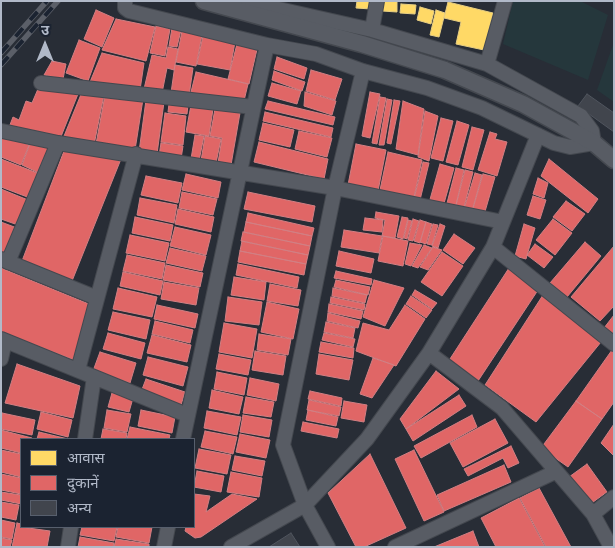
<!DOCTYPE html>
<meta charset="utf-8">
<style>
body{margin:0}
#map{position:relative;width:615px;height:548px;overflow:hidden;background:#282d36;font-family:"Archivo Narrow","Noto Sans Devanagari",sans-serif}
canvas{display:block}
.frame{position:absolute;inset:0;border:2px solid #b1b9c8;pointer-events:none}
.legend{position:absolute;left:20px;top:438px;width:175px;height:90px;box-sizing:border-box;background:#1b2331;border:1px solid #575f6d;margin:0;padding:6px 9px;list-style:none;font-size:15px;color:#b1b9c8}
.legend li{display:flex;align-items:center;gap:10px;height:25px}
.legend b{width:25px;border:1px solid #575f6d}
.north{position:absolute;left:20px;top:20px;width:50px;height:50px;-webkit-text-stroke:4px #1b2331;paint-order:stroke;rotate:0deg;font-size:14px;font-weight:700;line-height:20px;text-align:center;color:#b1b9c8}
.north::after{content:'';display:block;margin:auto;width:18px;height:22px;background:#b1b9c8;clip-path:polygon(50% 0,100% 100%,50% 72%,0 100%)}
</style>
<div id="map">
<canvas width="615" height="548"></canvas>
<div class="frame"></div>
<ul class="legend">
<li><b style="height:14px;background:#ffd966"></b>आवास</li>
<li><b style="height:14px;background:#e06666"></b>दुकानें</li>
<li><b style="height:14px;background:#41454d"></b>अन्य</li>
</ul>
<div class="north">उ</div>
</div>
<script>
const g = document.querySelector('canvas').getContext('2d');
g.lineJoin = 'round';
function fill(path, color) { g.fillStyle = color; g.fill(path, 'evenodd'); }
const shape = rows => new Path2D(rows.map(r => 'M' + r).join(''));
function trace(path, color, width, dash) { g.strokeStyle = color; g.lineWidth = width; g.lineCap = dash ? 'butt' : 'round'; g.setLineDash(dash || []); g.stroke(path); }
const green = shape([
 [513,1,580,1,608,15,588,80,503,44],
 [614,42,614,102,597,90]
]);
const homes = shape([
 [357,1,372,1,371,9,356,8,357,1],
 [383,1,397,1,397,12,382,11,383,1],
 [448,2,493,13,484,50,456,44,461,22,444,18,448,2],
 [401,4,416,5,415,14,400,13,401,4],
 [420,7,434,11,431,24,417,20,420,7],
 [436,10,445,13,439,37,430,35,436,10]
]);
const shops = shape([
 [96,10,114,18,102,47,84,39,96,10],
 [116,19,155,27,146,61,102,50,116,19],
 [156,26,170,29,165,56,150,53,156,26],
 [172,28,181,30,177,47,169,46,172,28],
 [182,31,202,35,196,66,176,62,182,31],
 [203,36,235,42,230,70,197,64,203,36],
 [79,40,100,48,88,81,66,73,79,40],
 [238,40,258,45,249,84,228,79,238,40],
 [168,47,178,49,174,70,167,68,162,93,144,89,152,55,166,58,168,47],
 [102,53,144,63,140,90,90,82,102,53],
 [277,57,307,68,304,79,274,69,277,57],
 [52,61,66,64,63,79,44,75,52,61],
 [175,65,193,68,189,96,171,93,175,65],
 [311,70,342,79,335,100,306,91,311,70],
 [274,71,305,82,302,91,272,80,274,71],
 [196,72,248,84,243,105,190,96,196,72],
 [272,83,301,91,297,104,268,96,272,83],
 [38,89,78,94,60,139,8,130,13,117,19,120,26,101,32,103,38,89],
 [82,92,104,95,94,145,62,141,82,92],
 [305,92,336,101,332,115,304,106,305,92],
 [370,92,380,94,370,138,362,136,370,92],
 [105,95,143,99,135,150,96,144,105,95],
 [380,97,386,98,377,144,372,143,380,97],
 [387,99,392,100,384,145,379,145,387,99],
 [146,100,164,102,157,154,139,152,146,100],
 [394,100,400,101,391,144,387,143,394,100],
 [268,101,335,117,333,125,265,109,268,101],
 [403,101,424,109,418,155,396,149,403,101],
 [169,104,188,105,187,114,168,112,169,104],
 [191,105,213,109,209,136,186,132,191,105],
 [215,109,240,113,231,165,218,163,222,138,210,136,215,109],
 [425,111,438,116,429,161,418,157,425,111],
 [265,112,333,128,331,137,263,121,265,112],
 [165,113,186,116,183,145,161,142,165,113],
 [441,118,453,121,443,161,431,158,441,118],
 [457,121,469,125,458,165,446,162,457,121],
 [263,123,294,130,290,147,259,140,263,123],
 [472,127,484,130,473,170,462,167,472,127],
 [299,131,332,138,327,157,295,149,299,131],
 [490,132,497,134,495,139,507,142,497,176,478,170,490,132],
 [1,134,29,145,21,165,1,157,1,134],
 [195,135,204,136,199,161,191,159,195,135],
 [205,136,221,139,216,163,201,161,205,136],
 [31,141,49,148,39,173,22,165,31,141],
 [259,142,328,159,324,179,254,162,259,142],
 [161,143,183,146,181,159,159,156,161,143],
 [356,144,386,150,378,191,348,185,356,144],
 [64,151,121,159,72,281,22,261,64,151],
 [388,152,422,160,414,197,380,190,388,152],
 [1,159,40,174,30,198,1,187,1,159],
 [549,159,598,199,588,213,541,176,549,159],
 [423,162,429,163,420,200,414,199,423,162],
 [440,164,454,168,443,207,429,203,440,164],
 [456,168,464,170,455,209,446,207,456,168],
 [465,170,473,172,463,211,455,209,465,170],
 [475,173,482,175,472,211,464,209,475,173],
 [186,174,221,182,218,198,182,190,186,174],
 [483,174,495,177,484,215,472,212,483,174],
 [146,176,182,183,178,203,141,195,146,176],
 [538,178,548,183,544,198,533,194,538,178],
 [1,189,28,200,18,225,1,219,1,189],
 [182,192,217,199,213,215,179,208,182,192],
 [248,192,315,206,312,222,244,209,248,192],
 [533,196,546,200,540,219,527,215,533,196],
 [140,198,177,205,174,223,137,215,140,198],
 [566,201,585,214,572,231,553,217,566,201],
 [178,209,214,217,211,232,175,224,178,209],
 [376,212,399,216,395,238,382,236,385,220,375,218,376,212],
 [248,213,314,228,312,236,246,222,248,213],
 [135,217,173,225,170,241,132,233,135,217],
 [402,217,408,218,403,239,397,237,402,217],
 [365,218,383,220,382,232,363,230,365,218],
 [413,219,419,221,413,241,408,240,413,219],
 [553,219,572,233,555,255,536,240,553,219],
 [408,220,412,221,407,239,404,238,408,220],
 [420,220,426,222,420,243,414,241,420,220],
 [1,222,17,228,8,256,1,254,1,222],
 [246,222,312,236,310,246,244,232,246,222],
 [426,222,432,224,426,244,420,242,426,222],
 [433,224,438,225,432,245,427,244,433,224],
 [440,224,445,226,438,248,432,246,440,224],
 [524,224,535,228,526,259,515,256,524,224],
 [175,227,211,235,206,255,170,246,175,227],
 [344,230,382,236,379,253,341,247,344,230],
 [243,232,310,246,308,255,241,241,243,232],
 [454,234,475,248,463,264,443,250,454,234],
 [130,235,169,243,165,261,126,253,130,235],
 [383,236,408,241,403,266,378,261,383,236],
 [242,241,308,255,306,264,240,251,242,241],
 [585,242,601,256,567,297,550,283,585,242],
 [410,243,422,245,411,266,405,264,410,243],
 [535,244,553,257,544,268,527,255,535,244],
 [424,245,432,248,418,268,412,266,424,245],
 [614,246,614,306,600,321,571,297,614,246],
 [433,247,442,250,428,270,420,267,433,247],
 [170,248,206,256,202,271,166,263,170,248],
 [240,251,306,264,304,275,238,262,240,251],
 [339,251,374,259,371,273,336,266,339,251],
 [442,252,463,266,442,296,421,282,442,252],
 [127,255,165,263,162,279,123,271,127,255],
 [238,264,299,277,297,288,236,275,238,264],
 [166,265,203,273,200,287,163,280,166,265],
 [1,268,89,304,74,360,1,332,1,268],
 [509,268,540,287,478,381,448,362,509,268],
 [336,271,372,279,371,285,334,278,336,271],
 [123,272,163,281,160,295,120,286,123,272],
 [234,277,266,282,264,300,231,295,234,277],
 [336,280,370,287,368,295,334,287,336,280],
 [374,280,404,288,385,326,363,317,374,280],
 [164,282,199,288,196,305,161,299,164,282],
 [270,284,301,290,298,306,267,301,270,284],
 [118,288,157,297,152,317,113,309,118,288],
 [333,288,367,295,365,303,332,296,333,288],
 [415,290,437,303,432,309,412,295,415,290],
 [543,295,601,342,536,422,485,385,543,295],
 [411,296,432,310,426,318,406,304,411,296],
 [228,297,262,302,259,325,225,321,228,297],
 [331,297,365,304,364,310,330,303,331,297],
 [267,302,299,309,293,339,261,332,267,302],
 [329,304,363,311,361,319,328,312,329,304],
 [157,305,198,314,195,328,154,319,157,305],
 [405,305,425,319,396,366,356,351,363,323,389,330,405,305],
 [113,312,150,320,146,339,108,330,113,312],
 [328,313,360,321,358,328,327,321,328,313],
 [614,315,614,336,604,328,614,315],
 [155,321,193,330,190,343,152,334,155,321],
 [326,322,355,328,353,338,324,332,326,322],
 [224,323,257,329,252,358,219,352,224,323],
 [108,333,145,343,141,359,103,349,108,333],
 [324,333,355,339,353,347,322,340,324,333],
 [259,334,291,339,288,355,257,350,259,334],
 [152,335,191,345,187,362,147,353,152,335],
 [321,342,354,348,353,358,319,352,321,342],
 [612,350,614,351,614,402,602,419,576,401,612,350],
 [255,351,286,356,283,375,252,370,255,351],
 [100,352,136,363,130,383,93,371,100,352],
 [219,354,251,360,248,375,216,369,219,354],
 [319,354,353,360,349,380,316,374,319,354],
 [148,357,188,367,183,386,143,375,148,357],
 [373,358,394,365,372,398,360,394,373,358],
 [17,364,80,386,73,418,5,403,17,364],
 [436,371,459,389,406,429,400,419,436,371],
 [217,372,247,378,244,395,214,389,217,372],
 [250,378,279,384,276,401,247,395,250,378],
 [146,379,185,392,181,405,141,392,146,379],
 [212,390,243,397,239,414,209,408,212,390],
 [310,391,342,398,341,406,308,399,310,391],
 [112,393,133,398,129,412,108,407,112,393],
 [459,395,466,406,413,441,406,429,459,395],
 [246,397,274,402,271,417,243,413,246,397],
 [309,400,341,407,339,416,307,410,309,400],
 [344,401,367,405,364,422,341,418,344,401],
 [576,401,602,419,568,467,541,448,576,401],
 [107,410,131,414,127,432,104,428,107,410],
 [141,410,175,417,172,433,138,426,141,410],
 [308,410,338,417,336,426,306,420,308,410],
 [207,411,241,417,237,435,204,428,207,411],
 [41,412,72,420,68,437,37,429,41,412],
 [2,413,35,420,32,435,1,429,2,413],
 [243,415,272,420,269,437,240,432,243,415],
 [472,415,477,427,421,458,414,446,472,415],
 [495,419,508,443,463,467,450,443,495,419],
 [303,422,339,429,337,438,301,431,303,422],
 [614,424,614,456,601,443,614,424],
 [130,427,170,435,169,439,127,439,130,427],
 [103,429,127,433,126,439,101,439,103,429],
 [1,430,32,438,32,439,21,439,21,453,1,448,1,430],
 [205,431,237,437,233,454,201,447,205,431],
 [39,432,68,439,37,439,39,432],
 [240,434,270,440,266,458,236,452,240,434],
 [511,446,519,463,508,468,503,458,468,476,464,469,511,446],
 [199,449,231,455,227,474,195,468,199,449],
 [1,450,21,454,21,477,1,472,1,450],
 [414,450,444,512,424,521,395,459,414,450],
 [370,454,406,528,364,547,356,547,328,493,370,454],
 [235,456,265,461,262,476,232,470,235,456],
 [587,464,607,492,589,505,569,477,587,464],
 [504,465,511,482,444,511,437,495,504,465],
 [197,471,224,476,221,492,194,487,197,471],
 [231,472,262,478,259,497,227,492,231,472],
 [1,474,21,478,21,494,1,490,1,474],
 [539,488,571,547,546,547,520,498,539,488],
 [1,492,21,495,21,504,1,500,1,492],
 [194,494,210,496,206,512,232,494,257,499,201,537,195,538,185,531,186,527,194,527,194,494],
 [519,498,545,547,496,547,481,518,519,498],
 [1,502,19,505,16,520,1,517,1,502],
 [1,520,15,523,12,539,1,537,1,520],
 [17,523,21,524,21,527,50,531,47,547,12,547,17,523],
 [82,527,117,527,114,541,80,535,82,527],
 [118,527,152,527,149,543,116,537,118,527],
 [473,531,479,547,434,547,473,531],
 [80,537,114,543,113,547,78,547,80,537],
 [1,538,12,540,10,547,1,547,1,538],
 [116,539,149,544,149,547,114,547,116,539]
]);
const building = shape([
 [587,94,614,113,614,132,578,106,587,94],
 [291,533,300,547,269,547,291,533]
]);
const minor = shape([
 [125,1,125,8,129,11,267,45,316,54,363,71,427,88,482,108,554,143,570,147,594,143,592,131,581,116,487,64,372,30,243,1],
 [372,30,377,1],
 [487,64,505,1],
 [41,83,253,107],
 [2,131,58,143,335,188,503,222],
 [493,247,614,344],
 [1,259,97,298],
 [8,262,58,143],
 [1,339,187,415],
 [429,353,502,408,593,514,611,547],
 [1,359,5,341],
 [78,370,136,154],
 [85,439,94,377],
 [183,439,267,45],
 [593,514,614,497],
 [68,547,71,527],
 [164,547,168,527],
 [231,547,305,505,367,439,429,353,493,247,538,135],
 [328,547,305,505,283,445,335,188,363,71],
 [395,547,555,472]
]);
const tertiary = shape([
 [204,1,362,44,445,70,523,104,594,143,614,160]
]);
const rail = shape([
 [1,53,47,1],
 [1,65,58,1]
]);
fill(green, '#25373c');
fill(homes, '#ffd966');
trace(homes, '#e8cf83', 1);
fill(shops, '#e06666');
trace(shops, '#d27f83', 1);
fill(building, '#41454d');
trace(building, '#50555e', 1);
trace(minor, '#44484f', 16);
trace(tertiary, '#44484f', 19);
trace(minor, '#585c64', 14);
trace(tertiary, '#585c64', 16);
trace(rail, '#5b5f68', 5.5);
trace(rail, '#1b2331', 4, [11]);
</script>
